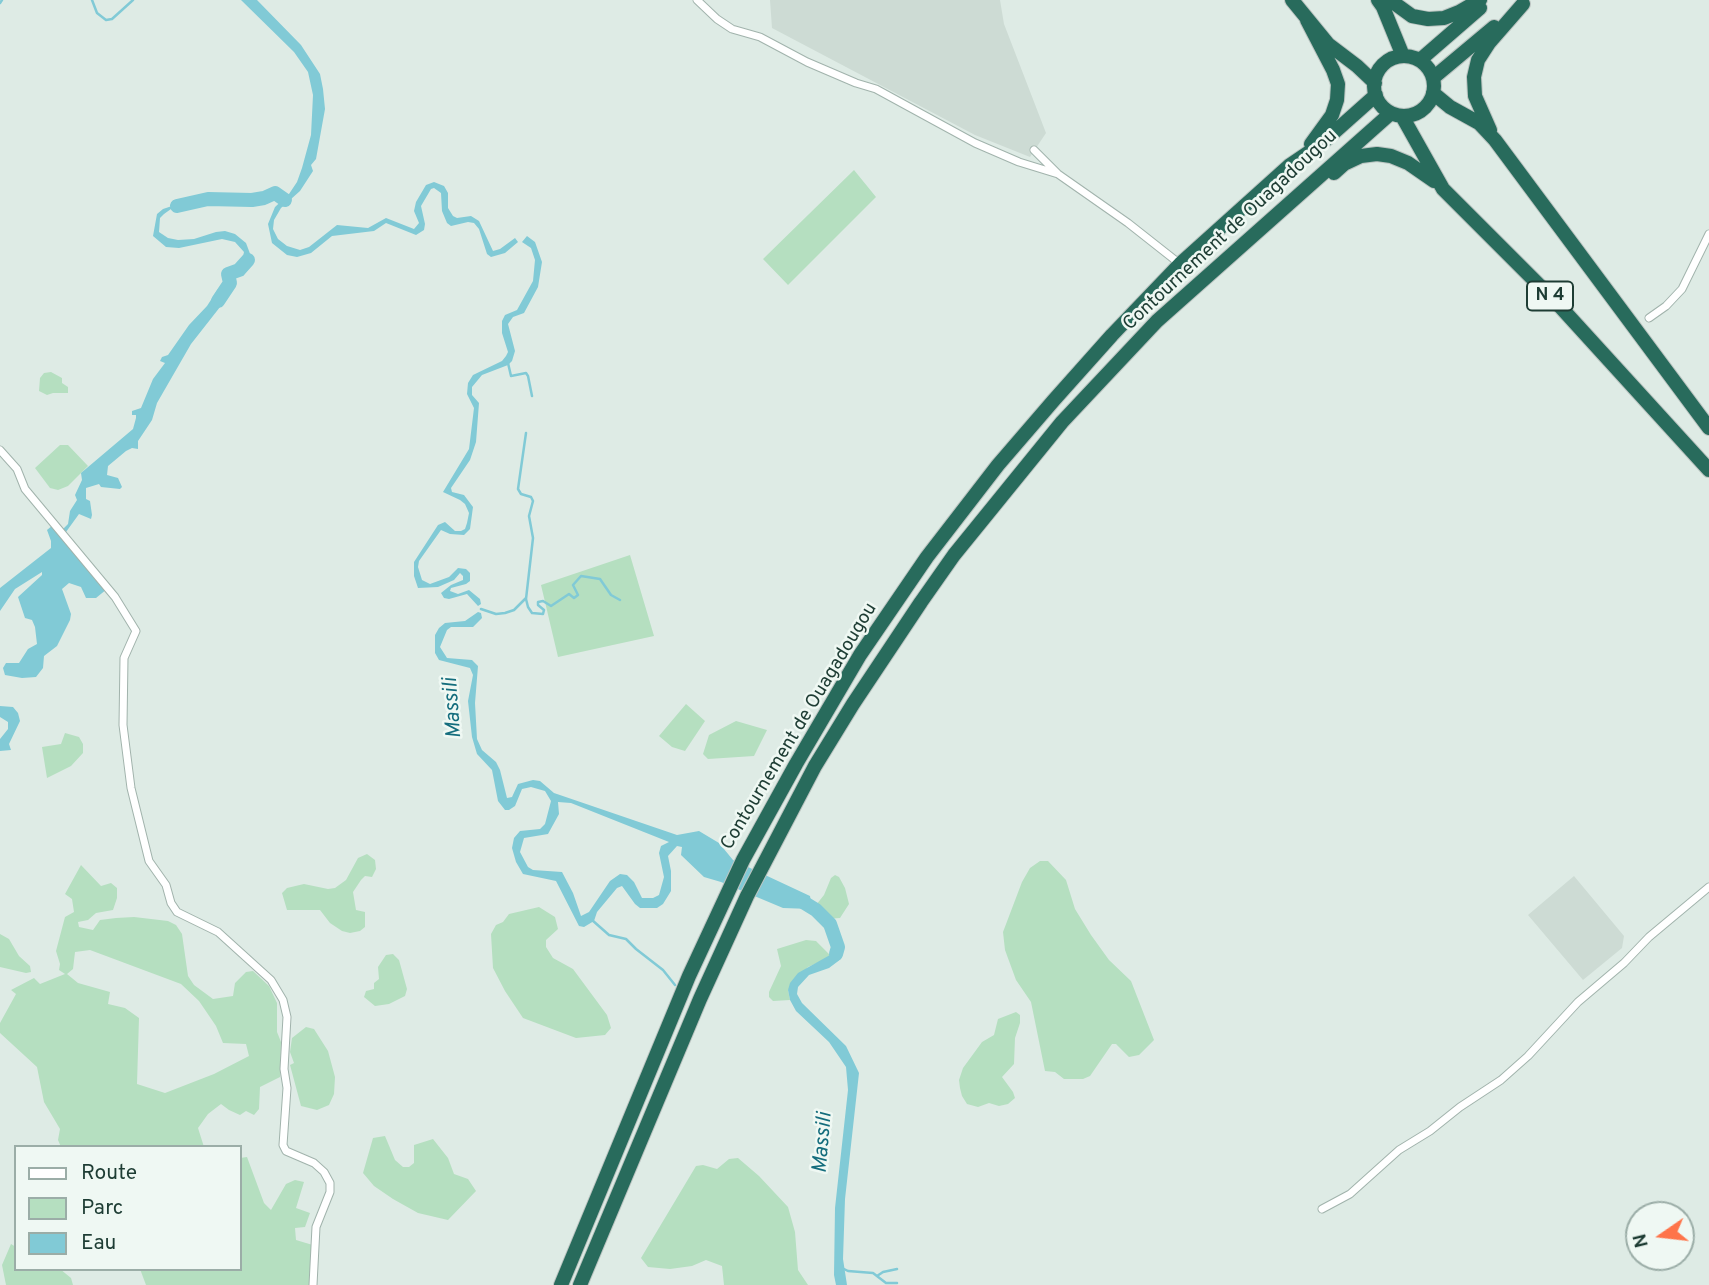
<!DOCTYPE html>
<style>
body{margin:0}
#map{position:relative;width:1709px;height:1285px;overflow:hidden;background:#deebe5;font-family:Overpass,sans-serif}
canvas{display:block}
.legend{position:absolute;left:14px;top:1145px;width:228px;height:126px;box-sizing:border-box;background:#eff8f3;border:2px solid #9bada7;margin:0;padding:9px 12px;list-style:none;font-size:21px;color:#1e3d34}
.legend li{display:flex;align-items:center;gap:14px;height:35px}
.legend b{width:35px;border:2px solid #9bada7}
.north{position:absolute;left:1625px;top:1201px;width:70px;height:70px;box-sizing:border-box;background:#eff8f3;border:2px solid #9bada7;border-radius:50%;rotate:256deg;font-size:19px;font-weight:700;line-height:28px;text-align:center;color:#1e3d34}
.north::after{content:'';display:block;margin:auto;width:24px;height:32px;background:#fe744a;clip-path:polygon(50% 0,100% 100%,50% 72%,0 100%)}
</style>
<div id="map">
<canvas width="1709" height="1285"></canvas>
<ul class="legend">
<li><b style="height:9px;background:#fff"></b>Route</li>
<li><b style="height:19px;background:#b5dfc0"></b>Parc</li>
<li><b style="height:19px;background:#81cad6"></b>Eau</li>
</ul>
<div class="north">N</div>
</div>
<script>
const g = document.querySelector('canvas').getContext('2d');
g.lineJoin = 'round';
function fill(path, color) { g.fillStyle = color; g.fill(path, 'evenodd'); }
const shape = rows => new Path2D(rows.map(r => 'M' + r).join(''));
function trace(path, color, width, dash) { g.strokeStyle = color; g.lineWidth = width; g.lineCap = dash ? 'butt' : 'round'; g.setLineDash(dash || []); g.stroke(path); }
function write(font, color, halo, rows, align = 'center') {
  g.font = font + ' Overpass,sans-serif'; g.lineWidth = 5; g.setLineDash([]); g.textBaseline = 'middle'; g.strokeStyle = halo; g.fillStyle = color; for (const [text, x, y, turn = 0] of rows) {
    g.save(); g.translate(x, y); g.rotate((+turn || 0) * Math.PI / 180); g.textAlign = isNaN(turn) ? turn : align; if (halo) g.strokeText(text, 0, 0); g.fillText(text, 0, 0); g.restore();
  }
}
const built = shape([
 [770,0,1000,0,1004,24,1046,133,1030,157,975,135,772,28],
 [1574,876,1624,936,1622,948,1583,980,1528,915]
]);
const green = shape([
 [854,170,876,197,788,285,763,259],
 [51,372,62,378,62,383,68,387,68,393,53,393,47,395,39,391,40,378,44,373],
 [60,445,68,445,88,466,68,486,58,490,50,488,35,468],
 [630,555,654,636,558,657,541,585],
 [686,704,705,721,685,751,672,747,659,736],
 [736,721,767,730,754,756,708,759,703,754,709,735],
 [65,733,79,737,83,744,83,753,71,766,47,778,42,747,61,744],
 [367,854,375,860,376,869,372,877,365,876,361,880,353,892,356,910,365,912,365,927,360,931,350,933,342,931,330,923,320,910,287,910,282,893,287,888,304,884,328,889,335,888,346,880,358,858],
 [1040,861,1048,861,1066,880,1075,909,1091,935,1109,960,1131,981,1154,1040,1139,1055,1129,1057,1116,1044,1112,1044,1090,1076,1083,1079,1064,1079,1055,1072,1045,1071,1031,1002,1016,980,1005,950,1003,932,1022,882,1030,868],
 [81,865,101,886,111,883,117,888,117,898,113,910,96,913,88,920,78,922,79,927,93,930,100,920,116,918,134,917,168,921,176,925,182,934,188,976,194,985,213,999,233,996,235,983,246,972,253,971,269,986,277,1003,277,1032,281,1042,280,1077,260,1087,259,1109,254,1115,246,1111,240,1115,229,1110,221,1104,208,1114,198,1128,204,1147,61,1147,58,1140,60,1129,44,1102,37,1067,0,1033,0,1023,16,994,11,990,34,978,40,984,65,974,59,970,60,964,56,951,65,917,74,912,72,899,65,894],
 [90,950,181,984,199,1001,216,1026,223,1043,246,1044,249,1056,214,1074,165,1093,137,1084,139,1018,125,1008,108,1004,110,992,78,983,67,974,73,969,75,952],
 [835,875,839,877,845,888,849,904,840,918,826,919,816,905,824,895,831,878],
 [539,907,555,917,558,929,546,940,546,947,553,958,573,969,607,1015,611,1028,605,1035,576,1038,523,1018,505,991,493,968,491,934,496,925,503,922,509,914],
 [0,934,9,939,19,956,30,966,31,972,26,973,0,967],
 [806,940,816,941,830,955,826,959,808,967,788,990,790,1000,773,1001,769,997,769,992,781,966,777,949],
 [393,954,399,960,407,989,405,996,389,1004,375,1006,364,997,366,991,374,989,374,983,379,979,378,967,386,955],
 [1016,1012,1020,1015,1020,1023,1015,1038,1014,1064,1002,1077,1013,1092,1015,1098,1008,1104,999,1106,989,1103,978,1107,967,1104,962,1096,960,1088,959,1080,963,1068,982,1042,994,1035,998,1019],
 [306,1027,314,1029,328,1051,335,1077,334,1094,329,1105,317,1110,301,1106,290,1065,294,1063,290,1052,292,1038],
 [385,1136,395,1160,403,1167,409,1167,414,1163,414,1145,433,1139,448,1158,454,1174,468,1179,476,1191,448,1220,418,1213,393,1199,374,1186,363,1173,373,1138],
 [247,1157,264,1203,271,1210,286,1184,295,1180,304,1182,296,1208,310,1213,305,1227,295,1228,296,1240,316,1246,313,1285,146,1285,140,1269,240,1269,240,1158],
 [738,1158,759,1176,788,1207,795,1232,798,1270,808,1285,724,1285,722,1266,706,1260,692,1266,670,1269,648,1267,641,1258,696,1166,703,1165,717,1169,729,1159],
 [11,1244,16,1247,16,1269,60,1269,71,1278,73,1285,6,1285,2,1265]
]);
const water = shape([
 [241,0,257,0,301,45,320,74,323,89,325,109,316,159,311,165,313,171,300,191,281,208,274,220,273,229,278,239,287,246,300,250,309,247,337,225,368,228,386,218,414,229,419,223,414,211,416,202,426,185,434,182,444,186,448,193,448,208,453,216,457,218,471,216,479,221,493,251,500,249,515,238,518,242,505,253,491,257,487,254,479,229,474,223,468,222,451,226,447,223,442,211,441,193,434,188,431,189,421,206,425,224,424,230,416,235,386,223,374,231,332,236,311,253,297,257,287,255,272,243,268,224,275,207,289,194,297,182,302,168,311,135,313,95,308,72,294,52],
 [187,201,196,203,171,209,164,214,160,218,159,232,168,238,178,240,194,239,216,232,225,231,235,234,246,243,252,259,251,266,243,276,240,276,235,268,242,261,244,252,235,242,222,239,179,248,166,247,153,236,157,214,163,209],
 [527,236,535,242,542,262,538,287,524,313,513,317,508,324,515,351,512,361,508,365,482,375,472,387,472,395,479,403,476,442,470,460,451,488,452,492,464,495,473,507,470,529,464,535,450,534,441,530,419,561,418,567,422,580,430,584,449,577,458,568,466,569,470,573,470,581,466,584,451,588,450,591,458,594,469,590,480,599,481,604,478,606,467,594,449,599,444,598,441,593,451,585,463,580,463,576,460,573,454,580,438,587,418,588,414,576,414,562,438,525,445,522,455,531,461,531,465,529,467,523,469,513,465,504,460,500,443,492,469,449,474,408,467,394,468,383,473,375,502,361,506,356,508,352,502,333,502,321,505,315,517,310,533,281,535,260,531,248,522,242],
 [227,286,231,293,191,344,157,403,152,420,138,441,138,449,132,448,126,451,108,466,107,475,118,478,122,487,120,489,101,487,99,484,86,488,86,499,90,501,92,515,91,519,79,514,66,532,63,529,68,524,70,511,77,500,75,495,82,480,81,473,133,429,136,418,136,415,132,415,132,411,141,408,153,379,165,363,160,361,162,357,168,355,189,325,207,306,218,289],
 [53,525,107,589,96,598,86,598,81,587,69,583,62,589,71,614,70,620,57,646,44,656,43,668,36,677,22,678,5,675,3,668,6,663,19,663,28,649,37,644,35,627,32,620,25,618,18,597,42,575,42,572,15,589,0,611,0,588,51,548,51,541,47,530],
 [478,612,481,613,482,618,473,627,451,627,447,630,440,647,447,658,472,660,478,666,475,703,477,739,482,750,496,762,500,770,507,798,512,797,518,784,533,780,540,781,554,793,677,835,699,831,719,843,733,860,810,896,811,902,820,911,818,913,811,909,783,908,721,882,704,877,681,855,682,847,677,846,668,856,671,871,671,891,663,904,657,908,640,908,635,904,622,886,617,888,597,912,594,921,584,927,579,926,556,881,523,874,516,862,512,848,514,838,520,831,540,829,545,824,551,801,545,791,531,787,522,789,515,806,509,810,505,810,498,801,492,770,477,754,472,737,468,701,473,675,470,668,439,660,435,653,435,635,439,628,445,623,465,621],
 [558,802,571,803,669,842,661,846,659,853,664,877,659,895,653,898,642,898,634,882,627,875,620,874,610,881,589,912,581,916,573,893,562,872,533,870,528,867,520,852,524,838,548,834,559,814],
 [0,706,13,707,18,713,20,721,9,744,11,750,0,751,0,739,8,729,8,722,0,717],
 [837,937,844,946,841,959,829,968,809,975,798,987,797,994,802,1003,846,1046,859,1073,845,1199,843,1259,847,1285,836,1285,834,1275,835,1208,848,1090,846,1067,829,1042,796,1011,790,1000,788,990,790,983,798,973,830,955,833,940]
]);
const stream = shape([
 [92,0,97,13,106,20,112,19,133,0],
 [0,3,2,0],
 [508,363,511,376,526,373,528,376,532,396],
 [526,433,518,489,521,494,531,497,533,501,529,516,533,538,526,599,528,607,532,613,543,614,544,610,538,605,538,602,543,601,551,606,569,594,574,598,578,595,573,585,581,576,600,579,611,595,620,600],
 [481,609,496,614,505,613,514,610,526,598],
 [592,920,609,935,626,939,636,949,663,970,675,985],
 [842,1268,848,1271,873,1273,886,1283,897,1283],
 [877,1276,883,1272,897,1269]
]);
const river = shape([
 [177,206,208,199,252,200,264,198,275,193,285,200],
 [218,301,230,283,228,274,239,270,248,260],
 [803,902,816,910,830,924,838,947,836,954]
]);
const street = shape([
 [697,0,717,19,732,29,760,37,807,62,856,83,876,89,975,143,1019,162,1058,174],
 [1034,150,1058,174,1128,223,1180,264],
 [1649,318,1666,306,1682,289,1709,234],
 [0,450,17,469,25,489,115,597,136,631,124,658,123,725,131,788,149,861,166,885,171,903,177,912,218,932,271,980,283,1000,287,1017,284,1069,287,1088,283,1145,286,1151,314,1163,324,1172,330,1183,330,1192,316,1227,313,1285],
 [1322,1209,1350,1194,1399,1150,1430,1131,1460,1107,1501,1080,1528,1056,1578,1002,1624,963,1649,937,1709,887]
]);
const highway = shape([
 [1292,0,1328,44,1357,66,1375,83],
 [1378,0,1383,7,1403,56],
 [1390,0,1412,16,1428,19,1444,18,1459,12,1480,0],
 [1307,20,1333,70,1338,84,1337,100,1332,115,1311,144],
 '1374 86a30 30 0 1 1 60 0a30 30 0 1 1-60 0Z',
 [1420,60,1480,8],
 [1433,78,1494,27],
 [1433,93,1450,107,1479,123,1495,140,1709,428],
 [1402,116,1443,189,1556,302,1709,470],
 [1490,130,1475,96,1474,77,1478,60,1489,43,1523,4],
 [1334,173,1344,164,1361,156,1377,154,1391,156,1408,163,1434,181],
 [561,1285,689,976,743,860,796,764,860,655,927,557,998,465,1054,400,1112,335,1180,264,1290,165,1321,144,1376,95],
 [580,1285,700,999,747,896,815,766,853,704,921,602,954,555,1062,422,1157,321,1391,113]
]);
const shields = [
 [1550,296,46]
];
const shieldNames = [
 ["N 4",1550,296]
];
const streetNames = [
 ["Contournement de Ouagadougou",1231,231,-43],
 ["Contournement de Ouagadougou",800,727,-59]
];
const waterNames = [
 ["Massili",454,708,-94],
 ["Massili",824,1143,-85]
];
fill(built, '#cddbd4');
fill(green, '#b5dfc0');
fill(water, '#81cad6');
trace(stream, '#81cad6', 2.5);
trace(river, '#81cad6', 14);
trace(street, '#a1b3ac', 9);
trace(highway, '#bcc5c2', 16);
trace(street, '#fff', 7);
trace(highway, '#286b5c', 14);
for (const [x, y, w] of shields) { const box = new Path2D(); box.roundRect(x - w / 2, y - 14.5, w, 29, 5); g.fillStyle = '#eff8f3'; g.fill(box); trace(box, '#1e3d34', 2); }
write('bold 18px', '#1e3d34', null, shieldNames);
write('19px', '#1e3d34', '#eff8f3', streetNames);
write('italic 21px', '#146d7d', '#eff8f3', waterNames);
</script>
